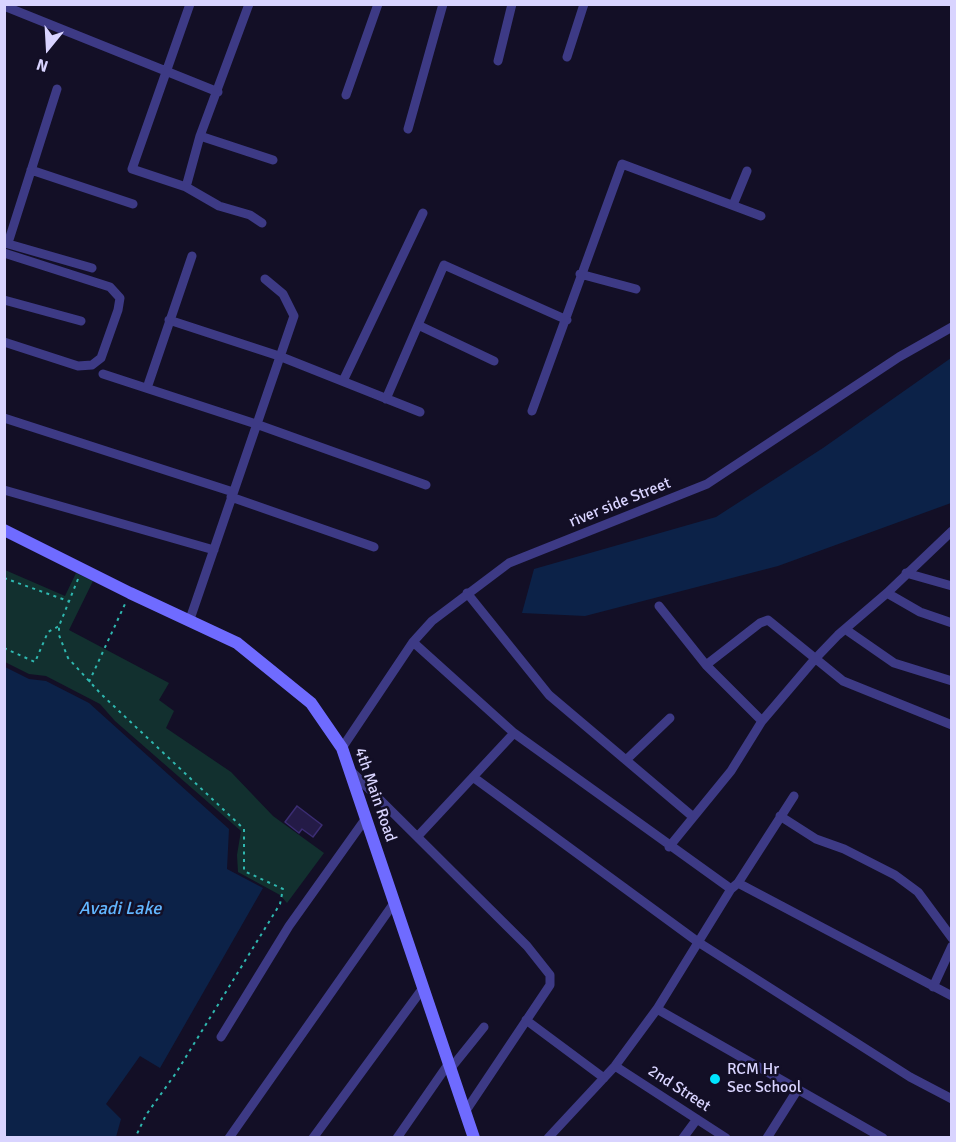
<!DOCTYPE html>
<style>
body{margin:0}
#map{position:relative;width:956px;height:1142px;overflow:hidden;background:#130f26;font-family:Signika,sans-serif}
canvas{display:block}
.frame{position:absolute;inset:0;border:6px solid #d9d4ff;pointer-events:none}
.north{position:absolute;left:18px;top:18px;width:60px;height:60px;-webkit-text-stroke:4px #130f26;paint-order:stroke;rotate:198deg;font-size:16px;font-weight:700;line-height:24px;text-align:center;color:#d9d4ff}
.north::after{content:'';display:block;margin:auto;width:21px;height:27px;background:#d9d4ff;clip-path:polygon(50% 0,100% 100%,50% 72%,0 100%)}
</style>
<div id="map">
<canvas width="956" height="1142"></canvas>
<div class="frame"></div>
<div class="north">N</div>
</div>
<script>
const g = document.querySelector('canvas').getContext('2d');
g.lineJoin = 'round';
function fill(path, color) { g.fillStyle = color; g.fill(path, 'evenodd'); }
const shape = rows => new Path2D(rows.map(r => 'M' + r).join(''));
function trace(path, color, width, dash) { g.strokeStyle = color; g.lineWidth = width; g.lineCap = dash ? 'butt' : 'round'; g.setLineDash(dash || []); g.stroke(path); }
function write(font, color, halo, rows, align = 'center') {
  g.font = font + ' Signika,sans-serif'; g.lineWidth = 5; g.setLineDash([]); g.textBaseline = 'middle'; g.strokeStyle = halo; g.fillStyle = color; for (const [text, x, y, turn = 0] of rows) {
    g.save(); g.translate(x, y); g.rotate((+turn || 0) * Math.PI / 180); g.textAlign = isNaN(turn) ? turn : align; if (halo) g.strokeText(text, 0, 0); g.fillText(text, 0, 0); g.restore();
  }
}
const green = shape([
 [5,570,65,596,76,573,93,581,69,630,169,683,159,700,174,711,166,728,231,772,273,816,324,853,287,903,280,895,238,872,237,855,241,831,115,721,100,704,46,676,29,674,5,662]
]);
const water = shape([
 [951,358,951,503,778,566,585,616,522,613,534,569,716,517,823,448],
 [5,667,29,679,46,681,89,703,229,829,227,869,263,888,160,1068,140,1056,106,1104,121,1119,116,1137,5,1137]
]);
const building = shape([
 [297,806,322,825,313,837,302,829,299,833,285,822,297,806]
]);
const path = shape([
 [4,578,68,601],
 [78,579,59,626,59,635,68,658,101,694,244,829,244,871,283,889,280,904,176,1073,146,1115,135,1138],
 [4,648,35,662,48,632,59,626],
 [89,682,125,604]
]);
const minor = shape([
 [249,4,200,136,186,187,219,206,250,215,262,223],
 [4,6,218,92],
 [567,57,584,4],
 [498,61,512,4],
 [346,95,378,4],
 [408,129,443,4],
 [200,136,273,160],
 [31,170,133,204],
 [186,187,132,169,190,4],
 [733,205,747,171],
 [5,243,92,268],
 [8,243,57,89],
 [4,253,110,287,120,298,118,310,101,358,92,365,78,366,4,342],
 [580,274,636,289],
 [4,300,81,321],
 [169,320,279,356,420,412],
 [418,325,494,361],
 [103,374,256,424,426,485],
 [343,381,423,213],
 [147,388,192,256],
 [386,399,444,265,567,320],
 [532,411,622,164,761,216],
 [4,418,233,492],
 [4,490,214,550],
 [231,497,374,547],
 [906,573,952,586],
 [467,593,549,695,692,816],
 [887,593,920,612,952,623],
 [659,606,706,665,762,721],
 [190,619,294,316,283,294,265,279],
 [845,629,894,663,952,681],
 [413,642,514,733,731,889],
 [706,665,760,623,768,620,843,681,952,725],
 [342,748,413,642,432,621,509,563,707,484,899,357,952,327],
 [626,760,670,718],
 [351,771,527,946,550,975,550,985,465,1112],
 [473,777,698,942,910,1077,952,1099],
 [780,816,816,839,844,849,895,875,918,892,952,938],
 [418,836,514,733],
 [669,847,731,771,762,721,814,660,838,635,887,593,952,531],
 [738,883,952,996],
 [933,987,952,946],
 [657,1009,883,1138],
 [526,1020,604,1078],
 [221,1037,289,926,366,818],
 [615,1066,726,1138],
 [451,1068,484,1027],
 [229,1138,394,903],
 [313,1138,423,988],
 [397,1138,449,1063],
 [548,1138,615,1066,657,1009,731,889,738,883,794,796],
 [683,1138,697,1119],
 [767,1138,798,1089]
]);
const secondary = shape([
 [4,530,130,593,237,643,311,703,342,748,474,1138]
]);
const markers = [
 [715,1079,6,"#00e5ff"]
];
const streetNames = [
 ["river side Street",620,503,-22],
 ["4th Main Road",375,795,71],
 ["2nd Street",679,1089,33]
];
const poiNames = [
 ["RCM Hr",727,1070],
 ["Sec School",727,1088]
];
const waterNames = [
 ["Avadi Lake",120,909]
];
fill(green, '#12302f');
fill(water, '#0c2248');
fill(building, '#241b47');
trace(building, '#3b2d73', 1.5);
trace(path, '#2fb8b0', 2, [3, 4.5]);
trace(minor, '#3d3a85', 9);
trace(secondary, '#6f6bff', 12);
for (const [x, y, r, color] of markers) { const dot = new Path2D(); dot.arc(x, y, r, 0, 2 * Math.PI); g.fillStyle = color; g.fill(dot); trace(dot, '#130f26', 2); }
write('16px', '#d9d4ff', '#130f26', streetNames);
write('16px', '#d9d4ff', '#130f26', poiNames, 'left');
write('italic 18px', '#62b6ff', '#130f26', waterNames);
</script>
